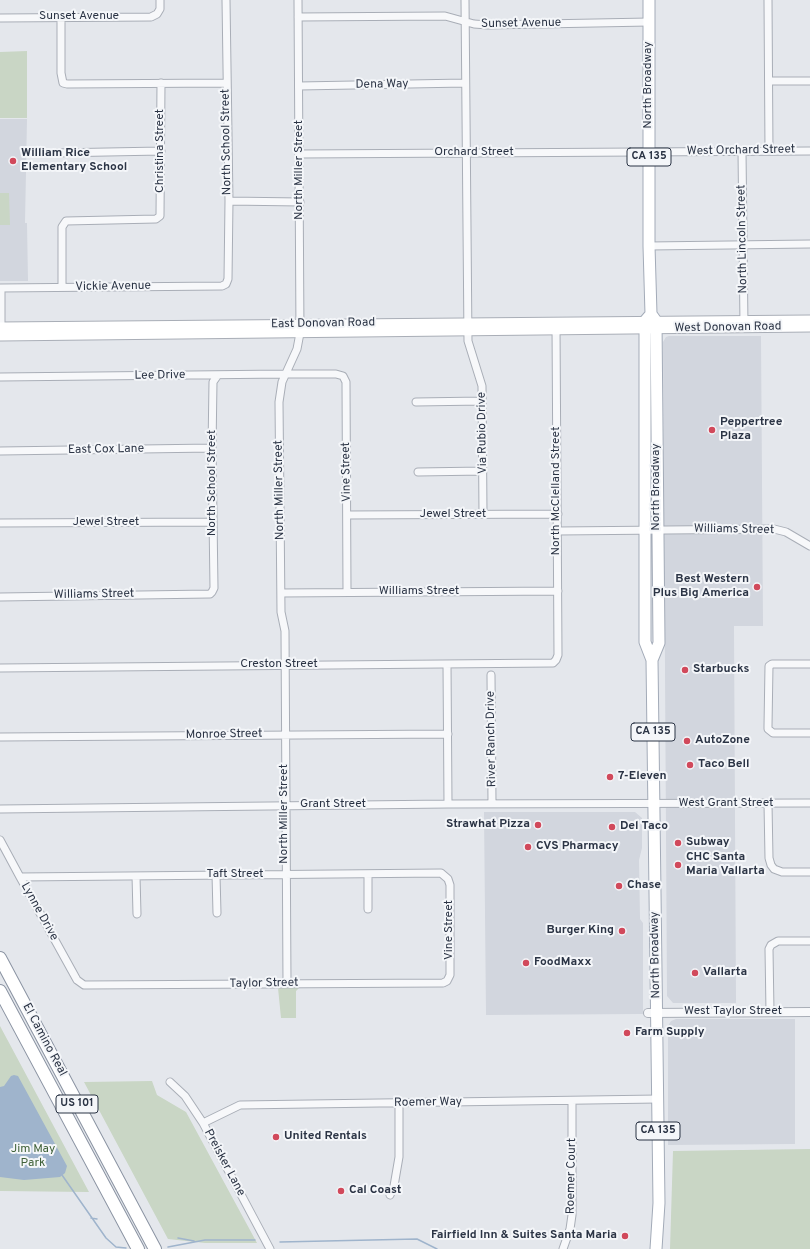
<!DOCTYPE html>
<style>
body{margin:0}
canvas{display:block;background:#e4e7ec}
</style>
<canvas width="810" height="1249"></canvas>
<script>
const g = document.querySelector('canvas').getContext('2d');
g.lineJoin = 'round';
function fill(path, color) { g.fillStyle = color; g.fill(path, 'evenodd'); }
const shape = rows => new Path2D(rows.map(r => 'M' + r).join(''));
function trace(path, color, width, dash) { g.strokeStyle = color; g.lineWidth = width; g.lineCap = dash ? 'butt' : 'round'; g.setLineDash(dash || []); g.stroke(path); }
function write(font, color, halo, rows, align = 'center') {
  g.font = font + ' Overpass,sans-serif'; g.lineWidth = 4; g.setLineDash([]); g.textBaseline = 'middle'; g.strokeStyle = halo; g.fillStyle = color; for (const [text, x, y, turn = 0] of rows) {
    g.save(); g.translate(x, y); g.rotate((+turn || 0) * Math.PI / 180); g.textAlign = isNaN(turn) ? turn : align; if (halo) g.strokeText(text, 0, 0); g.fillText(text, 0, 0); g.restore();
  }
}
const built = shape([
 [0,119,27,119,25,223,27,223,28,281,0,281],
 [669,336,761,336,763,626,734,626,736,1003,673,1003,667,996,663,342,666,337],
 [484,812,635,812,642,818,642,848,639,860,640,919,643,923,643,1014,486,1015],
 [676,1019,795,1019,795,1144,668,1145,668,1026,671,1021]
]);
const green = shape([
 [27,51,27,118,0,118,0,52],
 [0,193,9,193,10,225,0,225],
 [278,988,299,988,296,991,296,1018,281,1018],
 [0,1026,89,1192,0,1191],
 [152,1081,157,1095,186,1112,257,1243,205,1243,168,1239,84,1082],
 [810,1149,810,1249,670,1249,673,1151]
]);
const water = shape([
 [14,1075,18,1076,67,1166,65,1173,60,1177,24,1180,0,1177,0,1087,4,1086,11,1076]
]);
const stream = shape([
 [62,1175,106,1238,116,1247,126,1248],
 [91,1218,97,1219],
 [178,1238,194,1241],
 [280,1242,417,1239,437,1249],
 [168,1247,205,1240,255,1240]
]);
const minor = shape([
 [465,0,468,341,482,386,483,514],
 [768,0,769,151],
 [61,17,61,73,63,83,67,84,226,83],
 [298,17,445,16,474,24,488,25,649,22],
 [0,18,151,17,157,14,160,9,160,0],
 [769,81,810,81],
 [299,86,465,83],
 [742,151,744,326],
 [54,153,161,151],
 [300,154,810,151],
 [229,201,300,202],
 [649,246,810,244],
 [62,287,62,227,66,221,156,219,160,216,161,83],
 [0,288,222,286,226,284,228,279,229,201,226,0],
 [1,288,1,332],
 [0,377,285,374,336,374,343,376,346,382,347,591],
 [416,402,482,401],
 [0,451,212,448],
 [418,472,483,471],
 [347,515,558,514],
 [0,523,213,522],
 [558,531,774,529,786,532,810,546],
 [281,593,558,591],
 [0,597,210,594,212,592,214,588,212,448,213,382,218,375],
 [447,664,448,804],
 [810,664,772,664,769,666,768,726,768,729,773,733,810,733],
 [0,668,553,663,556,660,558,655,556,326],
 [491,675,492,804],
 [0,737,448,734],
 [768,804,769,858,771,865,774,869,782,872,810,872],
 [0,809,448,804,810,803],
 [0,840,20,877,77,980,84,985,443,983,447,981,450,975,450,885,448,879,441,873,20,877],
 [216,875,217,913],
 [136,876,137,914],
 [368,909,368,874],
 [287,983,285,631,281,612,279,402,282,382,297,349,300,333,298,0],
 [770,1012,769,949,771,945,778,941,810,941],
 [170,1082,185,1096,203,1123,270,1249],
 [203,1123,240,1105,658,1099],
 [390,1195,394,1186,399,1157,399,1103],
 [563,1249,570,1229,572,1215,572,1101]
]);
const tertiary = shape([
 [648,1013,810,1012]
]);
const secondary = shape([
 [0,327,810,320],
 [0,336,810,327]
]);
const primary = shape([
 [649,0,649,246,651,314,656,321,659,643,652,660],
 [651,314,645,321,645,642,652,660,659,1203,656,1249]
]);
const motorway = shape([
 [0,958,155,1249],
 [0,991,138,1249]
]);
const markers = [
 [13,161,4,"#d1495b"],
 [712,430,4,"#d1495b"],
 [757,587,4,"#d1495b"],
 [685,670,4,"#d1495b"],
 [687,741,4,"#d1495b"],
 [690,765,4,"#d1495b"],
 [610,777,4,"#d1495b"],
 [538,825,4,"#d1495b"],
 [612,827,4,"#d1495b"],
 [678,843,4,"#d1495b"],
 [528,847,4,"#d1495b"],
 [678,865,4,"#d1495b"],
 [619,886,4,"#d1495b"],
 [622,931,4,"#d1495b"],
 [526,963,4,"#d1495b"],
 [695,973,4,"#d1495b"],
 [627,1033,4,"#d1495b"],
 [276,1137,4,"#d1495b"],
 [341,1191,4,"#d1495b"],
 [625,1236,4,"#d1495b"]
];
const shields = [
 [649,157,44],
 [653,732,44],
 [77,1104,42],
 [658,1131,44]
];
const shieldNames = [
 ["CA 135",649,157],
 ["CA 135",653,732],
 ["US 101",77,1104],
 ["CA 135",658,1131]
];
const streetNames = [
 ["Sunset Avenue",79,17],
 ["Sunset Avenue",521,24,-1],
 ["Dena Way",382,85,-1],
 ["North Broadway",649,85,-90],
 ["North School Street",227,142,-91],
 ["Christina Street",161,151,-90],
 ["West Orchard Street",741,151,-1],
 ["Orchard Street",474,153],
 ["North Miller Street",300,170,-90],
 ["North Lincoln Street",743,239,-91],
 ["Vickie Avenue",113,287,-1],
 ["East Donovan Road",323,324,-1],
 ["West Donovan Road",728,328,-1],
 ["Lee Drive",160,376,-1],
 ["Via Rubio Drive",483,433,-91],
 ["East Cox Lane",106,450,-1],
 ["Vine Street",347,472,-91],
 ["North School Street",213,483,-90],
 ["North Broadway",657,487,-90],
 ["North Miller Street",280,490,-91],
 ["North McClelland Street",557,491,-90],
 ["Jewel Street",453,515],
 ["Jewel Street",106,523],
 ["Williams Street",734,530,1],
 ["Williams Street",419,592],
 ["Williams Street",94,595,-1],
 ["Creston Street",279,665],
 ["Monroe Street",224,735,-1],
 ["River Ranch Drive",492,739,-91],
 ["West Grant Street",726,804],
 ["Grant Street",333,805],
 ["North Miller Street",285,814,-90],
 ["Taft Street",235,875],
 ["Lynne Drive",39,912,61],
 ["Vine Street",450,930,-90],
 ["North Broadway",656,955,-91],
 ["Taylor Street",264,984,-1],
 ["West Taylor Street",733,1012],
 ["El Camino Real",44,1040,62],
 ["Roemer Way",428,1103,-1],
 ["Preisker Lane",224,1163,62],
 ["Roemer Court",572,1176,-89]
];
const poiNames = [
 ["William Rice",21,154],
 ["Elementary School",21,168],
 ["Peppertree",720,423],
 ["Plaza",720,437],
 ["Best Western",749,580,"right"],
 ["Plus Big America",749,594,"right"],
 ["Starbucks",693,670],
 ["AutoZone",695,741],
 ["Taco Bell",698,765],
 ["7-Eleven",618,777],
 ["Strawhat Pizza",530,825,"right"],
 ["Del Taco",620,827],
 ["Subway",686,843],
 ["CVS Pharmacy",536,847],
 ["CHC Santa",686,858],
 ["Maria Vallarta",686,872],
 ["Chase",627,886],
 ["Burger King",614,931,"right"],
 ["FoodMaxx",534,963],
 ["Vallarta",703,973],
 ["Farm Supply",635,1033],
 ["United Rentals",284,1137],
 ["Cal Coast",349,1191],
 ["Fairfield Inn & Suites Santa Maria",617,1236,"right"]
];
const parkNames = [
 ["Jim May",33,1150],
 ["Park",33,1164]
];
fill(built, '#d2d6de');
fill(green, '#c9d6c5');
fill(water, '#9fb4cc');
trace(stream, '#9fb4cc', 1.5);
trace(minor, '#a9aeb7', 9);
trace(tertiary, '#a9aeb7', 10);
trace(secondary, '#a9aeb7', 11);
trace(primary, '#a3abb8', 13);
trace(motorway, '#8b94a3', 14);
trace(minor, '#f7f8fa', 7);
trace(tertiary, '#f7f8fa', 8);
trace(secondary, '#fff', 9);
trace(primary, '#fff', 11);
trace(motorway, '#fff', 12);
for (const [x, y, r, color] of markers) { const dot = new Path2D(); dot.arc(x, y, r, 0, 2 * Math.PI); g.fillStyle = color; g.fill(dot); trace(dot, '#f4f6f9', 1.5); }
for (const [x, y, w] of shields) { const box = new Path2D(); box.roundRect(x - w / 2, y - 9, w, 18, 3); g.fillStyle = '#f4f6f9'; g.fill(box); trace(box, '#2b3445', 1); }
write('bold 11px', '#2b3445', null, shieldNames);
write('12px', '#2b3445', '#f4f6f9', streetNames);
write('bold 12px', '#2b3445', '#f4f6f9', poiNames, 'left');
write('12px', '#3f6138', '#f4f6f9', parkNames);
</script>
